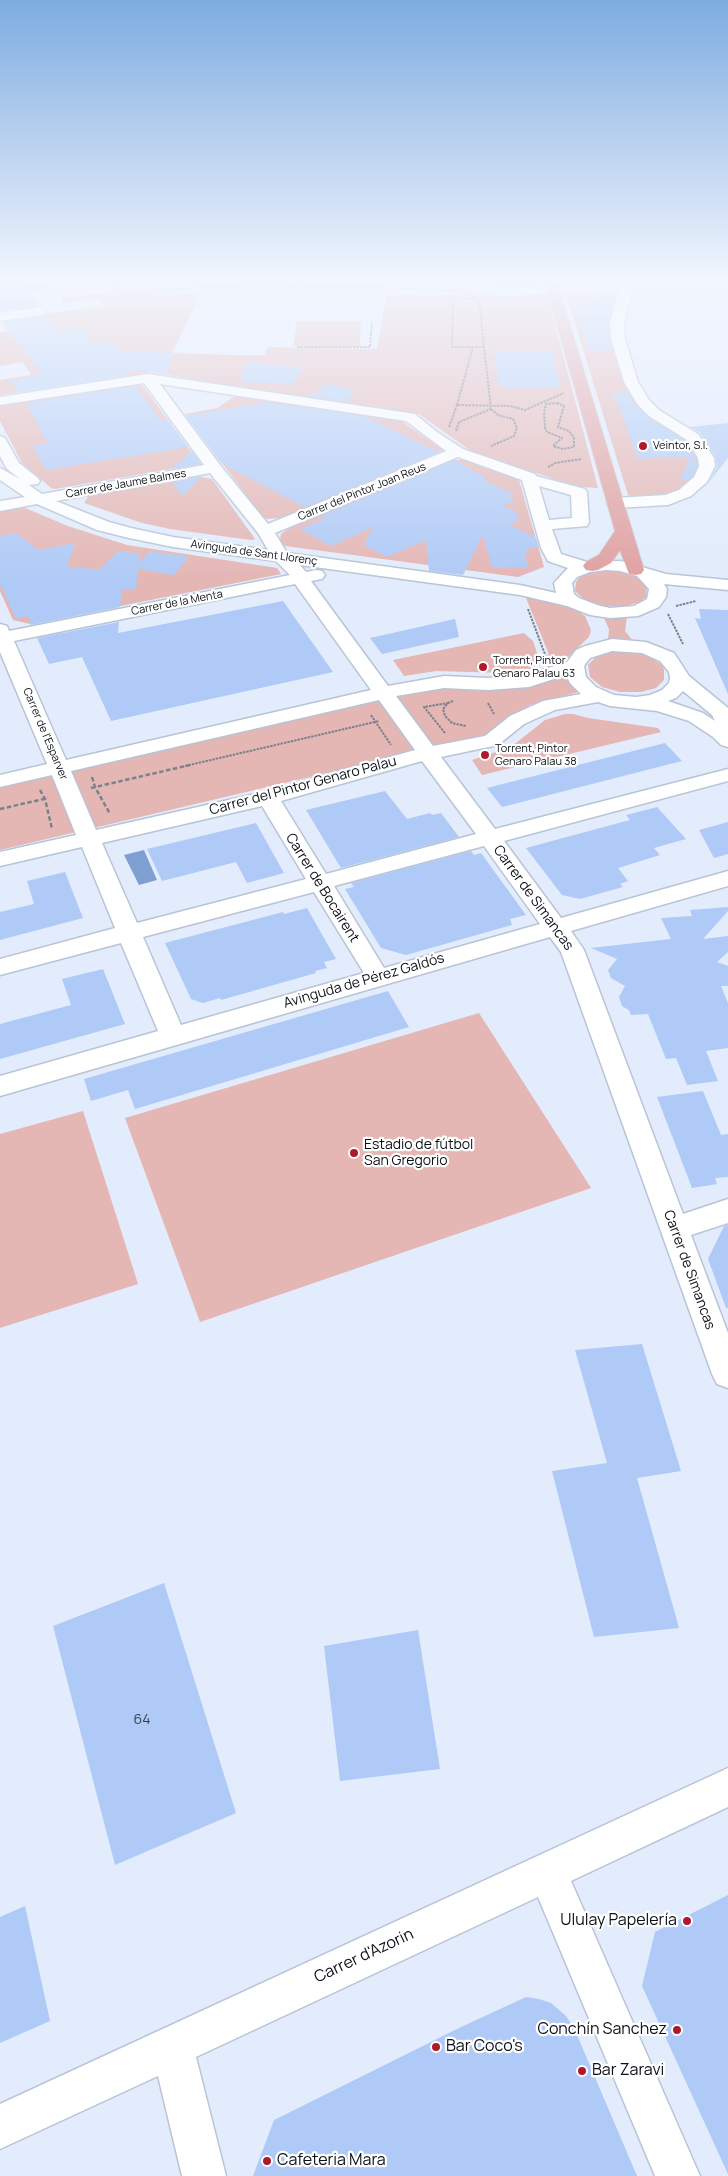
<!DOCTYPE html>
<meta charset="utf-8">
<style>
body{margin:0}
canvas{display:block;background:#e2ecfc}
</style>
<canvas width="728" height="2176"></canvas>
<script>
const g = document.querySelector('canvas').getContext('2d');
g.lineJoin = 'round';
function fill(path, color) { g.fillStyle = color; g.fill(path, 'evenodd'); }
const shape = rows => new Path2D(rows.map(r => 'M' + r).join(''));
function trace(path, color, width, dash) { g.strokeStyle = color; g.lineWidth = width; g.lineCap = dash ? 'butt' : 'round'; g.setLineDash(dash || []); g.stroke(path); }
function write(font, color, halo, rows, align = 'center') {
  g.font = font + ' Manrope,sans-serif'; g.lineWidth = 4.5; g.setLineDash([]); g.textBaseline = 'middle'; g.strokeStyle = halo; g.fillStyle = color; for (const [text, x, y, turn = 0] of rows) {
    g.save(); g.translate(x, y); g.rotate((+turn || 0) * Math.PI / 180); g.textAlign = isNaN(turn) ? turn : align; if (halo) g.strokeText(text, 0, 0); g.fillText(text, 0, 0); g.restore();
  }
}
const green = shape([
 [0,279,40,279,54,289,30,293,39,307,0,313],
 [489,279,540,279,542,285,493,286],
 [564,288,620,289,625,377,690,441,701,458,697,474,678,491,671,494,643,498,628,495],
 [120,292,197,293,197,295,200,295,172,353,232,355,265,355,268,347,377,349,386,296,547,293,598,488,583,487,557,480,471,451,419,414,291,396,151,372,0,395,0,380,31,375,23,362,0,366,0,332,8,331,1,320,103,306,99,299,62,304,63,297],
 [297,321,361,321,360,347,293,346],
 [133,384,143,386,198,461,194,465,55,489,51,488,22,463,0,421,0,405],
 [235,396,400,420,443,450,280,518,267,519,262,516,185,414,217,408],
 [452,460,463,460,474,463,516,478,519,480,544,567,518,577,285,546,280,541,281,534,290,528],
 [196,476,212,479,255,539,251,540,170,529,142,523,84,503,89,495],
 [23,507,68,526,127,545,277,568,281,574,30,624,13,620,0,591,0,511],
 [607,570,623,571,637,576,647,585,646,597,640,602,625,606,606,606,586,601,575,591,576,582,581,576,592,571],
 [529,596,570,606,585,616,591,630,589,637,563,662,547,670,549,660,548,652,526,598],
 [603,616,627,617,625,631,633,641,608,640,609,629],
 [524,633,533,641,538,656,537,663,533,668,526,670,505,673,436,671,404,676,393,660],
 [613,650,633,651,650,657,661,664,664,669,664,680,656,688,641,692,620,692,602,687,590,677,588,665,597,656],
 [565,676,578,692,530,705,512,715,484,736,0,850,0,786,425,690,452,686,538,682],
 [565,714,573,714,588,718,658,728,661,732,482,775,472,760,502,750,516,743,545,720],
 [479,1013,591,1188,200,1322,125,1118],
 [83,1111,138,1284,0,1328,0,1134]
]);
const water = shape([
 [144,850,157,880,139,885,124,855]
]);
const building = shape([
 [21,282,38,305,0,311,0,285],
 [589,295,615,298,608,322,611,349,600,351,590,350,575,305,590,306],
 [45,316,55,329,91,331,84,340,120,344,114,351,174,353,166,373,125,370,128,375,20,392,9,381,41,374,19,341,15,342,3,322],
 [494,351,552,351,560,387,499,387],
 [245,363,303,367,292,385,240,382],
 [321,384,354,389,348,402,303,395,321,392],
 [136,386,161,421,168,420,188,447,46,470,33,446,47,443,26,403],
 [628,392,636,406,648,417,686,441,696,459,697,466,692,476,688,480,681,479,690,457,638,459,619,407,611,393],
 [266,402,363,416,439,452,304,507,221,463,186,416],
 [728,423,728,458,709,482,717,467,716,458,700,433,690,427],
 [192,451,201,464,171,469],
 [455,460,486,478,483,480,514,494,509,496,515,500,503,505,519,513,514,516,521,519,509,524,536,538,539,547,527,547,529,552,524,553,528,567,492,568,483,535,463,575,429,571,426,540,387,557,364,545,373,527,331,546,300,529,323,519,329,520,321,516],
 [202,476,183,496,172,482],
 [16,533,39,550,75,543,67,567,100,569,118,551,140,554,139,563,150,551,189,557,174,575,138,569,136,589,122,590,120,607,31,625,28,616,16,619,0,584,0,536],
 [283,601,333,672,111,721,82,657,49,664,37,638,119,622,118,633],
 [699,609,728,610,728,694,695,618,701,619],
 [455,619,459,637,382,654,370,638],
 [665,743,682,761,502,807,487,788],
 [385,791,407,819,430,813,432,815,441,813,459,837,341,868,306,810],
 [657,807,686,839,654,848,660,855,618,868,628,881,620,884,623,887,580,899,562,895,526,848,630,820,626,815],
 [728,822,728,854,714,858,699,830],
 [256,823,284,873,247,883,236,862,162,881,147,849],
 [471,851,474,855,481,853,526,915,510,919,512,925,406,955,381,948,345,889,354,887,351,883],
 [65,872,83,918,0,940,0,912,34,904,27,881],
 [728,907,728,911,703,939,728,936,728,952,717,962,728,966,728,986,721,986,728,1003,728,1048,706,1051,718,1081,687,1085,676,1058,666,1059,648,1014,631,1015,629,1010,622,1006,619,997,625,986,611,978,608,970,617,959,591,948,671,939,661,918,692,916,690,910],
 [307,908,336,959,324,962,327,968,315,971,316,973,221,1000,220,998,203,1003,191,999,165,943,283,912,284,914],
 [103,969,125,1024,0,1059,0,1024,71,1005,62,979],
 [388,991,409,1027,135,1109,128,1090,91,1101,84,1079],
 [703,1091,721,1135,728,1134,728,1177,715,1178,717,1184,692,1188,657,1097],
 [728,1225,728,1308,726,1308,708,1259,724,1226],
 [642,1344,681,1471,637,1478,679,1628,594,1637,552,1471,607,1463,575,1350],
 [164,1583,236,1813,115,1865,53,1626],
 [418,1630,440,1769,340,1781,324,1646],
 [728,1895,728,2174,642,1986,655,1932],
 [25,1906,50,2021,0,2043,0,1917],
 [526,1997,539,1999,551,2003,566,2016,574,2028,637,2176,253,2176,274,2120,459,2028]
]);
const pathFar1 = shape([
 [101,279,116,280,114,291,135,292,251,284,445,290,471,293],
 [341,279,356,286],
 [116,280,142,279],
 [453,298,479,299,484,347,452,347,453,298],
 [297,347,370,347,372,321],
 [557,403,564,406,558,427,569,431,574,438,574,447,563,449,553,446,562,438,547,432,545,428,544,412,546,404,557,403],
 [457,405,473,347],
 [491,409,498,415,513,419,517,428,514,436,491,446],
 [449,427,457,405,510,406,525,410,564,393],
 [456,431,459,422,491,409,484,347],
 [548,467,555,463,582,459],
 [676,606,696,601],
 [528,609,546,657],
 [668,614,683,644],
 [453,701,448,703,443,709,445,716,452,723,466,726],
 [488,703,494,714],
 [371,715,391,745],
 [445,733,424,707,448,703],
 [185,766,379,721]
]);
const path = shape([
 [92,777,95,787,110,814],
 [91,788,190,765],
 [40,790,45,799,52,829],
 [0,809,48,798]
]);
const minor = shape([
 [475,279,488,279,500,288,639,280,728,280,728,288,633,289,624,322,625,339,638,382,649,400,659,410,698,434,714,458,715,466,707,482,691,496,668,505,615,508,609,506,607,503,609,500,615,498,665,495,679,490,694,477,699,466,698,458,687,440,649,416,638,405,624,382,611,339,610,322,619,290,499,296,487,292,475,279],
 [40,307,46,311,45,314,0,321,0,313,40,307],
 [148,374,415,414,437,432,463,449,535,474,536,476,585,489,587,492,589,522,587,526,552,529,561,554,587,562,621,561,666,574,728,580,728,590,664,584,667,589,666,597,659,607,638,616,610,618,590,615,567,606,520,595,300,565,306,572,316,570,322,571,325,575,322,579,311,581,388,686,444,676,488,678,527,675,567,662,576,650,585,646,612,639,646,642,674,653,689,676,728,708,728,747,721,745,713,737,689,721,657,711,610,706,598,702,555,710,524,724,498,745,441,757,495,829,728,769,728,781,504,841,561,918,728,871,728,886,571,931,584,950,683,1214,728,1199,728,1223,691,1235,728,1333,728,1388,717,1384,712,1374,561,952,550,937,0,1096,0,1076,158,1031,121,943,0,975,0,959,115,928,82,847,0,866,0,852,76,835,52,775,0,787,0,775,47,764,0,652,0,624,7,626,9,631,290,575,276,561,173,547,129,538,97,530,37,504,0,511,0,501,25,497,0,480,0,468,20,479,7,469,0,456,0,436,5,438,19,463,38,478,40,481,38,484,29,485,42,494,204,465,144,383,0,405,0,397,148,374],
 [160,384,406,421,446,451,268,524,220,465,160,384],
 [458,457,522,480,541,548,548,561,568,568,554,583,556,593,520,585,287,553,275,533,458,457],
 [210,473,258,533,268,550,173,537,131,528,109,522,56,501,210,473],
 [539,486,571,495,572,518,549,520,539,486],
 [607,570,620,571,637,576,649,589,647,599,634,606,610,608,600,606,579,598,574,594,572,583,577,577,590,572,607,570],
 [295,584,371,690,66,760,14,641,295,584],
 [612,651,642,653,660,661,669,672,670,678,669,683,662,690,650,695,636,697,614,695,596,687,586,677,584,666,590,658,612,651],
 [566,675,570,683,581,694,543,701,510,716,485,736,433,746,396,696,444,688,488,690,529,687,566,675],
 [683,691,712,715,715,721,703,713,668,701,676,698,683,691],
 [379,700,415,750,264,792,96,830,71,771,379,700],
 [422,761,476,834,326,874,281,801,422,761],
 [262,806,306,879,137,923,102,843,262,806],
 [484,846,540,924,384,968,334,886,484,846],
 [314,892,364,973,181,1025,143,937,314,892],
 [728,1768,728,1807,571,1881,700,2176,655,2176,538,1897,196,2057,226,2176,182,2176,158,2076,0,2149,0,2104,728,1768]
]);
const major = shape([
 [544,279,556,279,644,570,641,574,635,575,629,574,620,550,611,563,598,570,592,571,586,570,583,566,586,562,599,555,615,531,544,279]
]);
const markers = [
 [643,446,5,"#ae192e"],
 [483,667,5,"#ae192e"],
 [485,755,5,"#ae192e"],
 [354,1153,5,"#ae192e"],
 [687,1921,5,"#ae192e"],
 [677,2030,5,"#ae192e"],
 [436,2047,5,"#ae192e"],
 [582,2071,5,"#ae192e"],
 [267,2161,5,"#ae192e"]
];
const farPoinames = [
 ["Veintor, S.l.",653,446],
 ["Torrent, Pintor",493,661],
 ["Genaro Palau 63",493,674],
 ["Torrent, Pintor",495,749],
 ["Genaro Palau 38",495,762]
];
const farStreetnames = [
 ["Carrer de Jaume Balmes",126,484,-10],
 ["Carrer del Pintor Joan Reus",362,492,-22],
 ["Avinguda de Sant Llorenç",254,553,8],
 ["Carrer de la Menta",177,603,-11],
 ["Carrer de l'Esparver",45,734,67]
];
const streetNames = [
 ["Carrer del Pintor Genaro Palau",303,786,-15],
 ["Carrer de Bocairent",322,888,58],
 ["Carrer de Simancas",533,898,54],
 ["Avinguda de Pérez Galdós",364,981,-16],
 ["Carrer de Simancas",689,1270,70]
];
const poiNames = [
 ["Estadio de fútbol",364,1145],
 ["San Gregorio",364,1161]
];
const nearNumbernames = [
 ["64",142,1720]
];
const nearPoinames = [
 ["Ululay Papelería",677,1921,"right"],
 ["Conchín Sanchez",667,2030,"right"],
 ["Bar Coco's",446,2047],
 ["Bar Zaravi",592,2071],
 ["Cafeteria Mara",277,2161]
];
const nearStreetnames = [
 ["Carrer d'Azorin",364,1956,-25]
];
fill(green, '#e4b6b4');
fill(water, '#7f9fd3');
fill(building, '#afcaf6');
trace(minor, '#b8c4d6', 3);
trace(major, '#cecfd0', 2);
trace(pathFar1, '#7b828d', 2, [2.5, 1]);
trace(path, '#7b828d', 2.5, [4.5, 2.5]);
fill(minor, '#fff');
fill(major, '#e0a0a1');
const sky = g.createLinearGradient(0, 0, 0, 583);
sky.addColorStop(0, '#7eace0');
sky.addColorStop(0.48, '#f2f6fe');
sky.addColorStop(1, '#f2f6fe00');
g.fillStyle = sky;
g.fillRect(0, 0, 728, 583);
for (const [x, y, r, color] of markers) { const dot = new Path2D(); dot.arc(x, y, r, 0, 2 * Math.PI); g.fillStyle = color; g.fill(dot); trace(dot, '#fff', 2); }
write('11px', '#0c1016', '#fff', farPoinames, 'left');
write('11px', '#0c1016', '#fff', farStreetnames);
write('14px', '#0c1016', '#fff', streetNames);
write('14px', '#0c1016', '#fff', poiNames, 'left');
write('14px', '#353e4e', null, nearNumbernames);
write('16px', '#0c1016', '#fff', nearPoinames, 'left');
write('16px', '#0c1016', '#fff', nearStreetnames);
</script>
